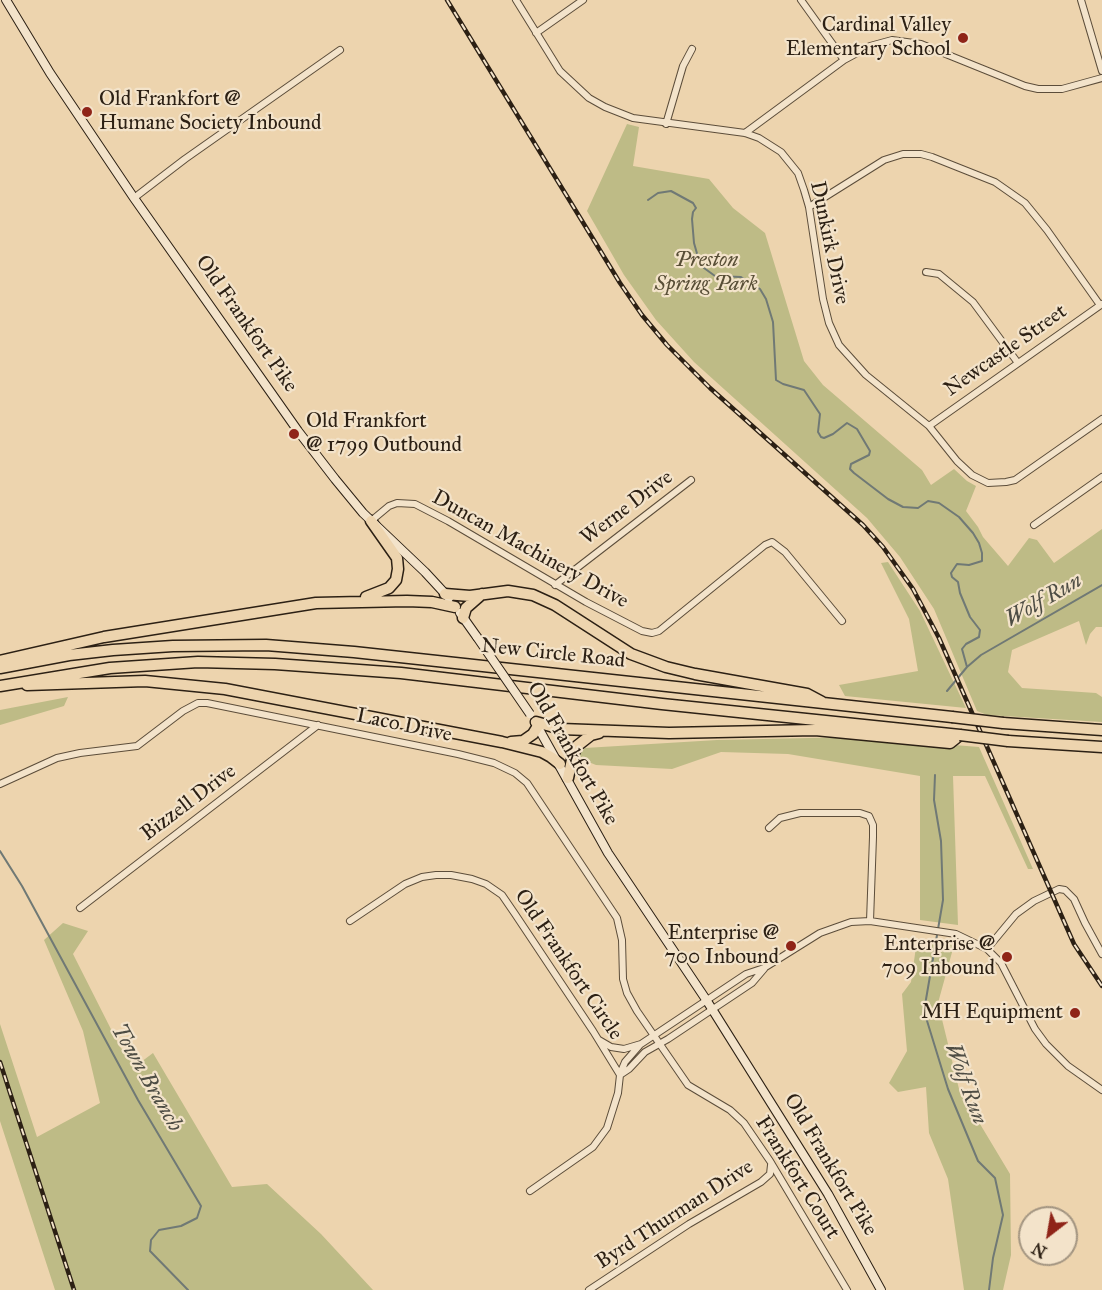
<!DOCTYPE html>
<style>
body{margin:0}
#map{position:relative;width:1102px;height:1290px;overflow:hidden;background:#edd4ae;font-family:"IM FELL Great Primer",serif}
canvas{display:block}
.north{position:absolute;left:1018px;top:1206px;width:60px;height:60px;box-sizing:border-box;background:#f3e3ca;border:2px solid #a39581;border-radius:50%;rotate:211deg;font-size:16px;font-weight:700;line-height:24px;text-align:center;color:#2c2014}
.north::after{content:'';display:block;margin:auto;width:21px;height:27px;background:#8f2418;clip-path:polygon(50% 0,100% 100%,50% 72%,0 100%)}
</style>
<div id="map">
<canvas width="1102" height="1290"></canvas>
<div class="north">N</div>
</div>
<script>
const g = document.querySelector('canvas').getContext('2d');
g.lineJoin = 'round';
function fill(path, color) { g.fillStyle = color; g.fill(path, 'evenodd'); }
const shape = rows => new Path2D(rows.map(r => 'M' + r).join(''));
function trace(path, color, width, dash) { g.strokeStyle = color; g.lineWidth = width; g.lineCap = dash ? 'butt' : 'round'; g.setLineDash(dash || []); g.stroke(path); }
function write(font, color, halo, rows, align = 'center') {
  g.font = font + ' "IM FELL Great Primer",serif'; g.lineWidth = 4.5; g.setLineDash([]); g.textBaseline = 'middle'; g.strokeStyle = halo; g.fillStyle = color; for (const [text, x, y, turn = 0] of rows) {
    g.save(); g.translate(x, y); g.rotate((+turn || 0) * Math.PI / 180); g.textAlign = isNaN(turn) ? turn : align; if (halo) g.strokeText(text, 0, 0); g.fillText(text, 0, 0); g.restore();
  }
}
const green = shape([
 [627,124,639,127,633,166,709,179,733,208,765,233,804,361,823,385,922,470,931,485,954,469,967,481,976,486,966,511,978,527,983,537,1008,566,1029,538,1037,540,1054,563,1102,529,1102,627,1096,627,1090,634,1086,645,1079,621,1012,650,1008,672,1022,688,1096,693,1102,697,1102,722,987,715,977,711,934,609,900,557,867,518,694,362,656,320,624,275,587,211],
 [888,562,920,611,966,708,845,696,839,685,918,671,909,619,881,563],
 [68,697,64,706,0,725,0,710],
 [855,737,979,747,1033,869,1028,869,985,776,953,776,958,925,920,920,920,776,788,754,721,752,672,769,596,765,576,757,585,748,717,740],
 [63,923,88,931,73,954,120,1047,137,1065,153,1053,232,1187,267,1184,321,1234,373,1290,55,1290,0,1121,0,1024,37,1137,100,1103,83,1031,44,940],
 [917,940,954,945,938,1003,959,1089,1010,1174,1011,1255,1003,1290,964,1290,948,1179,929,1133,926,1087,898,1092,889,1083,907,1051,902,994,911,982]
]);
const stream = shape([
 [648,200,658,193,671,191,693,203,696,208,693,212,692,219,694,243,698,257,704,268,715,276,741,277,760,289,766,299,773,322,776,380,783,384,804,390,820,414,818,432,821,437,824,438,833,434,847,423,857,429,870,451,869,455,851,464,850,469,854,473,888,499,903,507,918,508,928,501,939,503,959,517,973,533,979,543,982,553,982,561,969,565,957,564,951,573,952,577,958,582,960,593,970,617,980,630,979,637,966,644,962,649,967,667],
 [947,691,967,667,981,655,1102,585],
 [935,775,934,800,941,841,943,900,924,1011,948,1089,978,1161,995,1178,1003,1215,993,1258,989,1290],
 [0,851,22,886,138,1100,201,1206,197,1218,181,1226,159,1230,151,1240,150,1251,188,1290]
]);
const minor = shape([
 [516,0,560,71,589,98,605,107,633,118,745,133,759,138,781,152,798,173,804,190,809,207,823,299,829,323,839,345,866,375,929,426,957,461,972,475,988,483,1006,482,1015,480,1102,419],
 [801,0,844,60],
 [1081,0,1102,71],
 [536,33,583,0],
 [666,124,683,66,692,49],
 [745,133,844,60,870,46,892,40,921,44,1025,86,1038,89,1062,89,1102,78],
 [134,198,185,159,340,50],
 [809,207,884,160,903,154,921,154,932,157,995,182,1025,203,1047,230,1100,305],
 [926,272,939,274,973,302,1018,363],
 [929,426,1102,304],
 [371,521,389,506,397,503,415,504,448,521,586,602,642,631,652,633,659,631,765,545,772,542,785,552,842,621],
 [1034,525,1102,477],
 [555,585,691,480],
 [0,784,57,758,80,753,137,746,183,711,198,703,207,703,458,754,494,763,515,773,527,783,617,918,622,940,623,979,627,993,637,1011,688,1085,730,1110,744,1123,770,1161,847,1290],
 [769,828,780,818,800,813,860,813,869,816,873,825,873,837,870,921],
 [80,908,318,725],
 [350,921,405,884,422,877,436,875,451,875,472,879,486,884,502,895,515,914,593,1031,620,1075,618,1093,607,1128,593,1147,530,1191],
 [987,949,1016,914,1034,901,1059,889,1065,890,1074,899,1085,923,1102,954],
 [599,1040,611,1047,624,1049,641,1044,746,974,764,968,820,933,851,922,870,921,956,934,987,949,1001,963,1035,1029,1046,1044,1068,1066,1102,1090],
 [620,1074,625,1062,639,1046],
 [620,1075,629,1069,645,1052,668,1039,752,983,764,969],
 [589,1290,689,1224,761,1182,770,1174,771,1165]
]);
const secondary = shape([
 [6,0,50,73,134,198,298,431,335,479,363,513,425,572,449,598],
 [460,613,477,637],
 [535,722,608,853,707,1001,828,1194,881,1290]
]);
const motorway = shape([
 [445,594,470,596,508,591,533,595,555,605,631,654,666,667,695,674,807,694,822,702],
 [366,597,389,588,396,580,398,569,397,558,371,521],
 [463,618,466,608,482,594],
 [0,661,104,637,316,603,407,601,432,602,455,607],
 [0,668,69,655,113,650,173,646,266,645,354,652,952,717],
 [27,685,145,681,225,689,502,742,542,752,551,757,560,764],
 [0,686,110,668,198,662,275,664,401,673,662,704,960,735],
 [536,722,561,729,669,733,815,730,950,743,960,735],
 [1003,723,1102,730],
 [1008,741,1102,747],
 [511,742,523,741,533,734,538,726],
 [568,778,573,755,577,746,591,735,599,733]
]);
const rail = shape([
 [447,0,620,283,642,315,667,345,710,388,863,525,883,547,913,589,939,638,1074,944,1102,986],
 [0,1062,74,1290]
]);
const secondaryBridge = shape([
 [477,637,530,714]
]);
const motorwayBridge = shape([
 [952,717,1003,723],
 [960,735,1008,741]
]);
const markers = [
 [963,38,6,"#8f2418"],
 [87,112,6,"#8f2418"],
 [294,434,6,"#8f2418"],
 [791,946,6,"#8f2418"],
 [1007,957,6,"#8f2418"],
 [1075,1013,6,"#8f2418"]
];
const poiNames = [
 ["Cardinal Valley",951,26],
 ["Elementary School",951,50],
 ["Old Frankfort @",99,100,"left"],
 ["Humane Society Inbound",99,124,"left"],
 ["Old Frankfort",306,422,"left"],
 ["@ 1799 Outbound",306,446,"left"],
 ["Enterprise @",779,934],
 ["700 Inbound",779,958],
 ["Enterprise @",995,945],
 ["709 Inbound",995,969],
 ["MH Equipment",1063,1013]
];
const streetNames = [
 ["Dunkirk Drive",829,243,78],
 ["Old Frankfort Pike",246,324,55],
 ["Newcastle Street",1006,351,-35],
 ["Werne Drive",627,508,-37],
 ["Duncan Machinery Drive",530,550,29],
 ["New Circle Road",553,654,6],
 ["Laco Drive",404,726,12],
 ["Old Frankfort Pike",572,754,60],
 ["Bizzell Drive",189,803,-37],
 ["Old Frankfort Circle",568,965,56],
 ["Old Frankfort Pike",830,1165,59],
 ["Frankfort Court",797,1178,58],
 ["Byrd Thurman Drive",675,1215,-33]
];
const parkNames = [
 ["Preston",706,261],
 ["Spring Park",706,285]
];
const waterNames = [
 ["Wolf Run",1044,601,-30],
 ["Town Branch",146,1078,60],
 ["Wolf Run",965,1084,70]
];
fill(green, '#bebb86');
trace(stream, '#707975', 2);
trace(minor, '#5c4d3a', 8);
trace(secondary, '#2c2014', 10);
trace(motorway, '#2c2014', 13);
trace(minor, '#f3e3ca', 6);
trace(secondary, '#f3e3ca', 8);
trace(motorway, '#edd4ae', 10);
trace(rail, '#2c2014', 4.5);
trace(rail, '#f3e3ca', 2, [7]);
trace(secondaryBridge, '#2c2014', 10, []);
trace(motorwayBridge, '#2c2014', 13, []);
trace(secondaryBridge, '#f3e3ca', 8);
trace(motorwayBridge, '#edd4ae', 10);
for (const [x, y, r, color] of markers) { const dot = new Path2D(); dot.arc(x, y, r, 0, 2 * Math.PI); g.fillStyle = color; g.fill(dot); trace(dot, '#f3e3ca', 2); }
write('21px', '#2c2014', '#f3e3ca', poiNames, 'right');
write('21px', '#2c2014', '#f3e3ca', streetNames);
write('italic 21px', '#584e36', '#f3e3ca', parkNames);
write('italic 22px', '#4e4d44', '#f3e3ca', waterNames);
</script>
